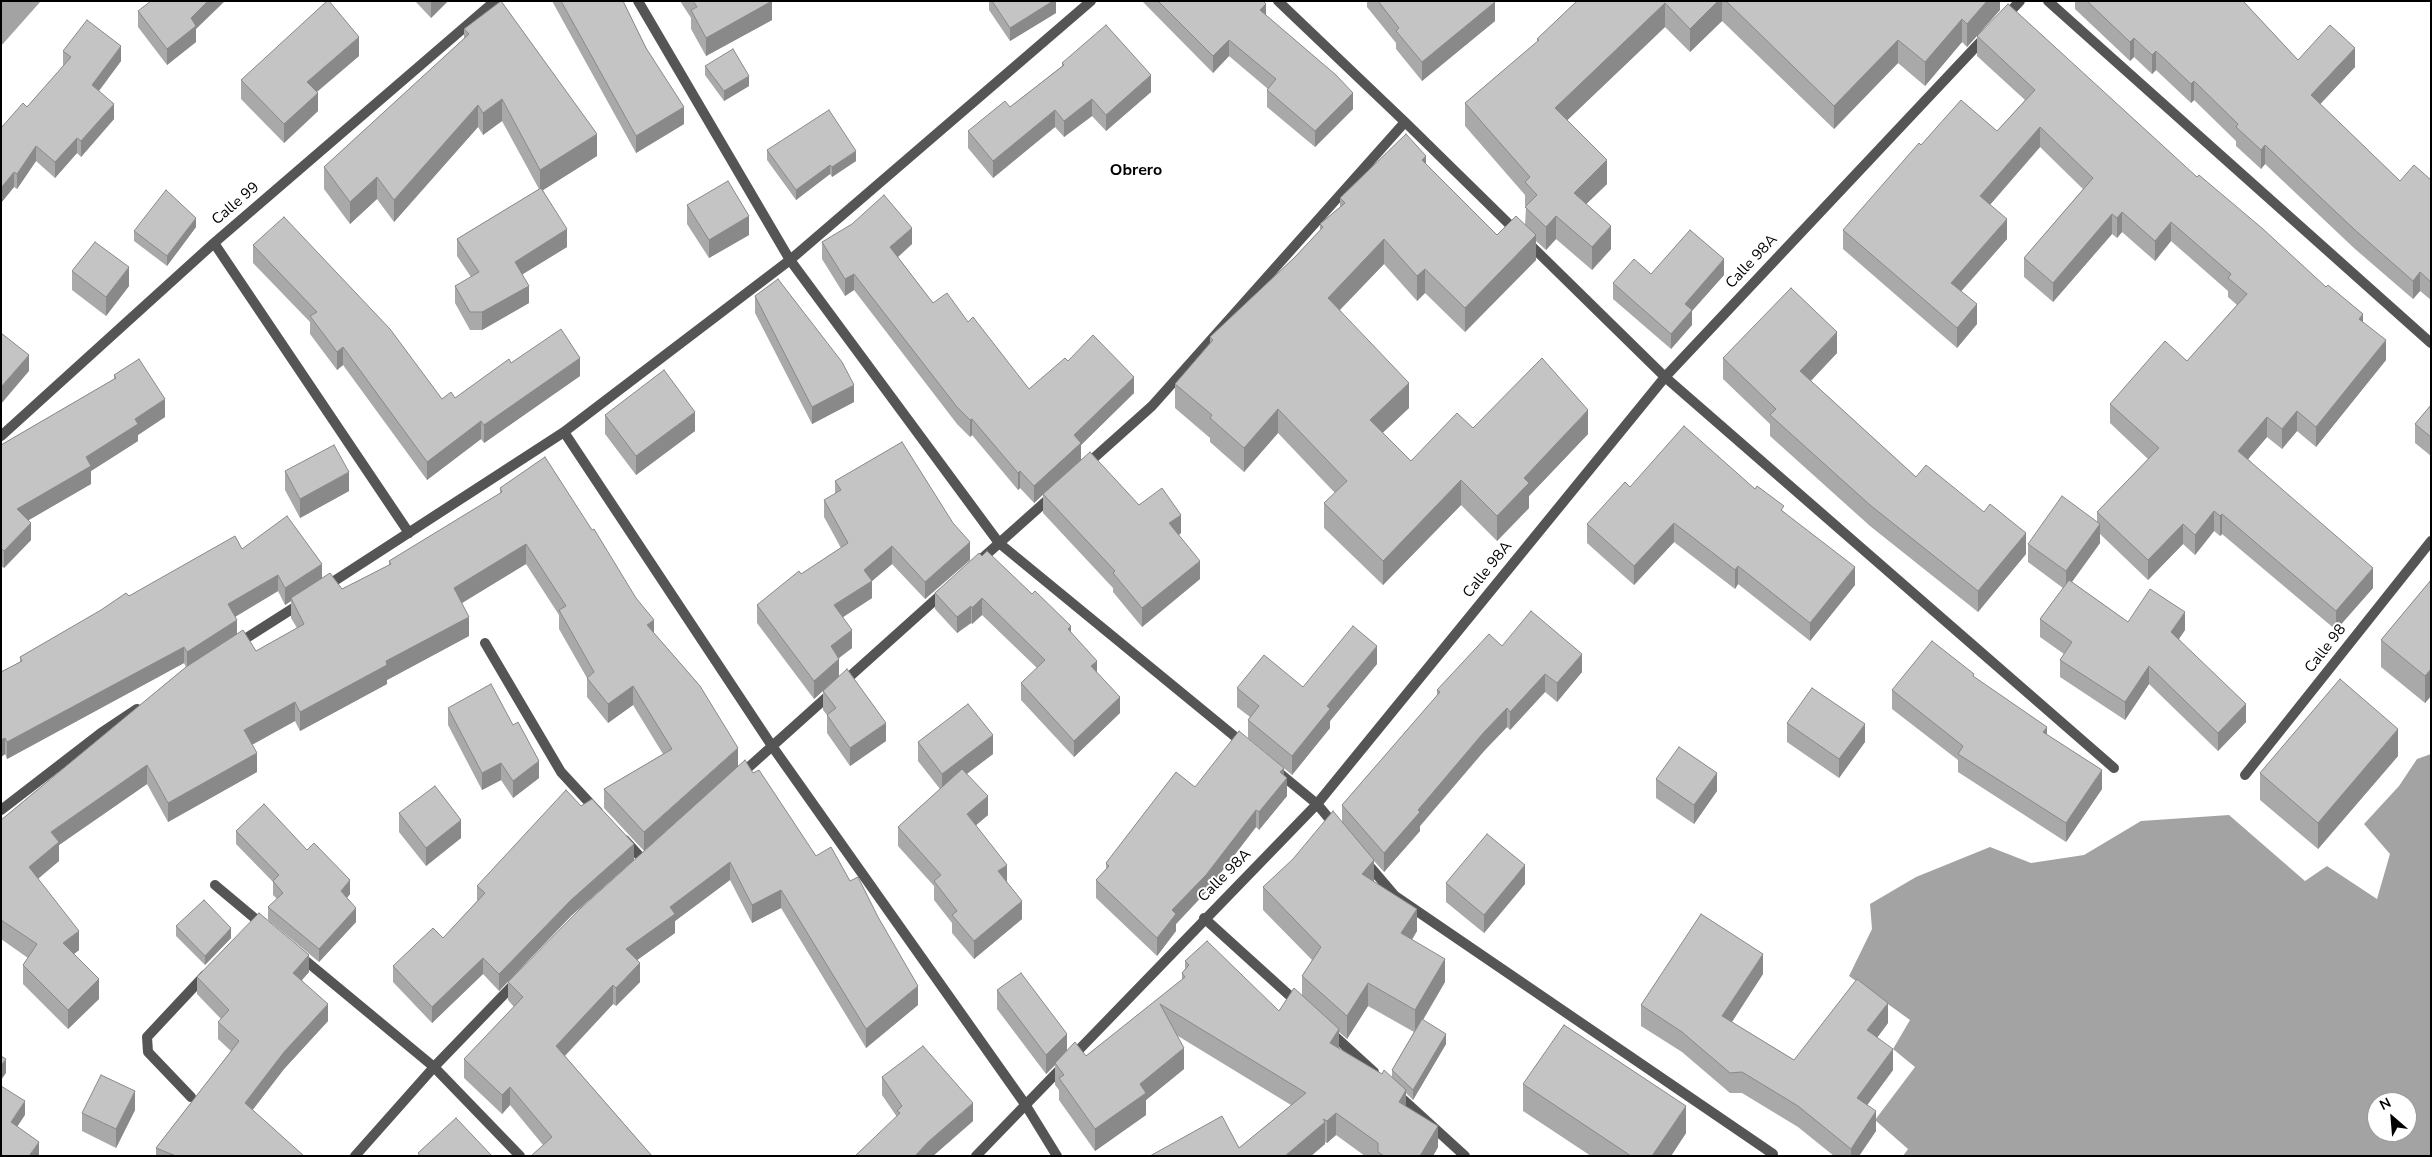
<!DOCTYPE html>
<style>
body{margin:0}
#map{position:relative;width:2432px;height:1157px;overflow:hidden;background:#fff;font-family:"Nunito Sans",sans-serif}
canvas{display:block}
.frame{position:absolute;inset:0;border:2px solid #000;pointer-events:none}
.north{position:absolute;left:2367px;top:1092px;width:50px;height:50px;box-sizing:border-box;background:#fff;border:1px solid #999;border-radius:50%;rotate:333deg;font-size:14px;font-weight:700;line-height:20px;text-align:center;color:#000}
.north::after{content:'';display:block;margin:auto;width:18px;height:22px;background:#000;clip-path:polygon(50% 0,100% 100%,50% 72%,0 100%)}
</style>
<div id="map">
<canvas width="2432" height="1157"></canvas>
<div class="frame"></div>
<div class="north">N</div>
</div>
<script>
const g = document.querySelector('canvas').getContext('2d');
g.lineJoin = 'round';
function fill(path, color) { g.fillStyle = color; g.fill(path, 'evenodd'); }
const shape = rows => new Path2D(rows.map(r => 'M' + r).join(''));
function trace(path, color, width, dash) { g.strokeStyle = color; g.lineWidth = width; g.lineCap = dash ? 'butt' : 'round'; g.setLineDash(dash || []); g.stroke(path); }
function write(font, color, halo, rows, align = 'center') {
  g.font = font + ' "Nunito Sans",sans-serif'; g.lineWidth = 4; g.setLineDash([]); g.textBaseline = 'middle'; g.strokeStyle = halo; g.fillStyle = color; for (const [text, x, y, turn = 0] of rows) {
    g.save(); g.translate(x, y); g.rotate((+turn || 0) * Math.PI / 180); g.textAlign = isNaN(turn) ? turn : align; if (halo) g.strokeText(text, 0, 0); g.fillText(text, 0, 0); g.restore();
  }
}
const water = shape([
 [1,1,41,1,1,46],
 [2431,754,2431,1156,1903,1156,1908,1149,1875,1120,1915,1067,1893,1049,1910,1020,1849,976,1872,929,1870,904,1916,877,1990,847,2031,863,2084,855,2141,821,2229,815,2305,881,2327,866,2377,899,2390,854,2364,824,2399,786,2417,759],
 [2377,1102,2407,1102,2407,1132,2377,1132]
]);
const street = shape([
 [638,1,790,260,999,543,1244,744],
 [1278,1,1405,122,1665,377,2114,768],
 [2048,1,2431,343],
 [2005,17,2020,1],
 [214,243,409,533],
 [564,432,772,746,1025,1104,1057,1156],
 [1,436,214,243,495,1],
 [1086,465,1152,406,1405,122],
 [978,562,1053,495],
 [325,587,564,432,790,260,1091,1],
 [485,643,561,772,598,812],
 [237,644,303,602],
 [1277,771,1317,804,1337,828],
 [740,775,945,591],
 [2245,775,2431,541],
 [1,810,101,733,137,709],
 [625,840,644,861],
 [1366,862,1395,896,1773,1154],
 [215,885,264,926],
 [1204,918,1300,1005],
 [300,956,434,1067,520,1156],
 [1329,1031,1374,1072],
 [1397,1094,1465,1156],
 [191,1097,148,1052,147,1037,205,975],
 [355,1156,434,1067,516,982],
 [976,1156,1317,804,1665,377,1986,36]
]);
const wall = shape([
 [415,1,448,1,431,18],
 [552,1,623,1,684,124,636,153],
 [680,1,772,1,772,20,706,56,691,29,691,18],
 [989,1,1056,1,1056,13,1010,41,989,10],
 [1142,1,1263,1,1266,15,1353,109,1315,147,1267,107,1267,90,1268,89,1229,56,1213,73],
 [1367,1,1494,1,1495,21,1422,81,1396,49,1396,43,1367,7],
 [1577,1,2000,1,2000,10,1967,47,1962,42,1925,86,1898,63,1834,129,1722,21,1690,52,1665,27,1567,120,1607,184,1586,204,1611,249,1592,270,1556,239,1546,250,1536,241,1536,260,1465,332,1425,293,1417,301,1384,264,1340,310,1409,408,1382,433,1411,461,1473,428,1588,434,1529,496,1529,508,1497,541,1461,505,1383,585,1324,528,1324,503,1335,493,1278,433,1244,472,1210,442,1210,438,1175,408,1175,384,1210,343,1210,337,1295,257,1320,231,1320,224,1340,207,1340,198,1426,164,1497,235,1525,225,1526,207,1525,205,1525,195,1465,126,1465,103,1537,42,1537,39],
 [2075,1,2243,1,2298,60,2355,67,2320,104,2400,181,2431,180,2431,300,2420,291,2413,299,2355,249,2265,164,2261,169,2236,146,2236,141,2194,100,2191,103,2156,70,2152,74,2134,57,2130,61,2075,9],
 [138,11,196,29,196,42,167,65,138,27],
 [464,29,597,156,543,190,567,247,522,274,529,303,482,330,470,330,455,303,455,286,471,277,457,256,457,239,539,189,502,121,483,135,478,127,394,222,377,199,350,224,324,189,324,167,464,39],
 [1977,36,2197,177,2363,322,2386,360,2316,447,2297,431,2282,449,2267,437,2248,459,2373,588,2336,630,2222,534,2220,536,2214,531,2195,555,2183,544,2148,580,2100,534,2100,543,2072,582,2128,622,2185,630,2179,639,2246,722,2218,751,2149,684,2125,720,2060,677,2060,660,2064,654,2040,637,2040,619,2063,588,2028,562,2028,544,2097,522,2097,512,2148,459,2110,423,2110,404,2187,361,2237,305,2228,297,2228,291,2171,241,2155,261,2122,232,2117,238,2112,234,2053,302,2024,277,2024,258,2083,189,2040,147,1990,205,2007,239,1961,291,1977,324,1957,348,1843,249,1843,230,1921,145,1997,131,2025,100,1977,56],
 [63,51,121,61,99,91,114,119,81,157,77,153,55,178,36,161,17,189,14,187,1,203,1,128,27,107,63,67],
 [359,56,317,92,318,111,284,143,241,99,241,80],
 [1062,63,1151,92,1106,131,1092,116,1064,137,1055,127,993,178,968,148,968,131,1010,107,1062,66],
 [705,66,749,86,724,101,705,75],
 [767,150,856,161,832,177,830,174,796,200,767,160],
 [687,205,749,235,709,258,687,224],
 [196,227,167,266,134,241,134,231],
 [822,242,912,244,898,257,933,303,968,322,1029,389,1068,361,1134,393,1081,445,1081,460,1139,505,1181,533,1179,535,1200,579,1142,627,1113,592,1113,588,1043,513,1043,494,1034,503,1020,488,1018,490,972,435,970,437,957,424,854,290,845,296,822,259],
 [253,245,442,399,455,398,511,363,580,376,484,443,481,439,427,480,343,365,337,370,310,334,310,322,253,263],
 [72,271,129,286,106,316,72,290],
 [1651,274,1724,275,1692,311,1692,325,1671,349,1613,299,1613,283],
 [755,296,854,402,812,424,755,313],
 [1837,353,1811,381,1916,477,2026,554,1978,612,1870,526,1770,436,1770,424,1723,379,1723,358],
 [114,375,165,417,138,435,138,441,91,471,91,484,28,520,31,540,4,568,1,566,1,445,114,379],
 [2431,405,2431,456,2415,443,2415,424],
 [605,415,695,431,636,475,605,434],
 [285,471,349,491,300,518,285,490],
 [835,481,970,560,925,599,892,564,872,581,872,598,843,617,852,648,839,658,839,676,886,741,850,766,827,733,827,715,823,710,823,691,814,699,757,623,757,605,801,574,841,548,824,517,824,500,835,494],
 [1630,487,1755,489,1784,512,1855,585,1810,641,1738,584,1735,589,1674,542,1634,585,1587,543,1587,524],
 [500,488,654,633,700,686,644,851,604,808,604,789,663,754,633,705,608,723,587,697,587,678,559,629,559,615,526,564,461,603,469,636,387,680,387,684,300,731,295,721,252,745,257,772,168,822,147,784,59,845,59,861,38,879,79,950,74,954,99,999,68,1029,23,984,23,965,28,958,1,939,1,820,186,667,184,663,7,759,5,754,1,757,1,672,20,662,20,657,129,596,242,549,322,578,342,589,389,565,389,561,500,494],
 [278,591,285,605,291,601,291,618,297,628,256,651,237,634,235,617],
 [982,556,1071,633,1097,672,1120,713,1074,757,1021,700,1021,683,1037,668,982,615,972,624,971,623,957,633,935,609,935,593],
 [2431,580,2431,696,2425,703,2381,667,2381,640],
 [1502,646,1582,672,1557,702,1545,692,1510,730,1507,727,1484,751,1420,826,1420,831,1384,872,1374,861,1374,882,1417,931,1412,940,1445,982,1423,1020,1446,1044,1413,1100,1406,1093,1406,1107,1438,1147,1433,1156,1365,1156,1336,1135,1327,1143,1325,1142,1325,1144,1311,1156,1150,1156,1239,1148,1291,1105,1178,1036,1184,1069,1146,1100,1146,1115,1095,1151,1059,1100,1059,1090,1055,1085,1055,1065,1046,1074,997,1009,997,990,1067,1051,1086,1056,1182,980,1182,973,1185,969,1185,961,1279,1011,1302,995,1302,976,1312,960,1263,910,1263,887,1342,822,1342,805,1437,696,1437,690],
 [1368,1006,1414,1032,1392,1070,1392,1077,1382,1074,1339,1049,1339,1032,1347,1039],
 [1377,664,1330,721,1330,728,1292,775,1248,738,1248,720,1250,717,1237,707,1237,688,1303,687],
 [1974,677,2047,735,2102,789,2066,842,1958,772,1958,760,1892,709,1892,690],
 [448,708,513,725,539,778,513,798,501,780,482,790,448,725],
 [1787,723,1865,742,1839,778,1787,742],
 [918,742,993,754,967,774,988,815,976,825,1007,881,1022,919,974,959,952,933,952,923,934,900,934,886,898,846,898,827,940,789,918,761],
 [2398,756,2318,849,2260,800,2260,773],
 [753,773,816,856,918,1005,866,1048,781,908,752,923,730,880,675,921,675,933,637,960,640,982,616,1006,613,1004,565,1056,652,1156,543,1145,510,1105,502,1114,464,1078,464,1059,514,1007,508,1000,508,982],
 [1284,775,1287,796,1259,830,1256,827,1206,892,1176,924,1176,931,1157,956,1096,898,1096,880,1106,869,1106,863,1195,787],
 [1656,779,1717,791,1694,824,1656,798],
 [399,813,461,838,426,866,399,832],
 [236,831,350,894,347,898,356,922,319,962,268,920,268,907,277,899,273,895,273,882,236,844],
 [634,860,571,916,499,991,483,974,432,1023,393,982,393,966,443,938,477,901,477,886],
 [1446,883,1525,884,1484,933,1446,902],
 [176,926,231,938,205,965,176,936],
 [309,972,302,980,328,1021,284,1069,252,1110,304,1156,156,1156,156,1148,231,1051,218,1039,218,1022,221,1019,197,994,197,977],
 [1763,974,1732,1022,1794,1060,1888,1023,1877,1038,1893,1070,1867,1105,1876,1131,1859,1156,1834,1156,1798,1127,1742,1093,1730,1093,1682,1052,1641,1026,1641,1005],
 [882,1077,973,1121,933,1156,855,1156,897,1117,882,1095],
 [1523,1084,1686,1133,1671,1156,1591,1156,1523,1111],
 [135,1110,116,1148,82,1131,82,1113]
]);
const shadedWall = shape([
 [208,1,225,1,196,29,196,42,167,65,167,49,191,18],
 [431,1,448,1,431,18],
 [772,1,772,20,706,56,706,38],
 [1053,1,1056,1,1056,13,1010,41,1010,28],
 [1718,1,1722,1,1722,21,1690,52,1690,29],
 [1987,1,2000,1,2000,10,1967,47,1967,24],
 [1495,2,1495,21,1422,81,1422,62],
 [1665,3,1665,27,1555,132,1555,108],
 [1266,4,1266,21,1260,10],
 [1962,19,1962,42,1925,86,1925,62],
 [359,37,359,56,307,100,307,82],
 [2134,38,2134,57,2130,61,2130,42],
 [1229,40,1229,56,1213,73,1213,56],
 [1898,40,1898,63,1834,129,1834,106],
 [121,46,121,61,92,100,92,85],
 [2355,48,2355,67,2311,114,2311,95],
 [2156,51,2156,70,2152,74,2152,55],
 [1151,75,1151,92,1106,131,1106,115],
 [749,76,749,86,724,101,724,91],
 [2194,81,2194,100,2191,103,2191,84],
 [318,93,318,111,284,143,284,124],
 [1353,93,1353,109,1315,147,1315,131],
 [502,99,502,121,483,135,483,113],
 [1092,99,1092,116,1064,137,1064,121],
 [114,104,114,119,81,157,81,141],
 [478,105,478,127,394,222,394,200],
 [684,107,684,124,636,153,636,136],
 [1055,110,1055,127,993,178,993,161],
 [2040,127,2040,147,1980,216,1980,196],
 [597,134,597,156,540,192,540,170],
 [77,138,77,153,55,178,55,162],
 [2265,145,2265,164,2261,169,2261,150],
 [36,146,36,161,17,189,17,174],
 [856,151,856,161,832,177,832,167],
 [1426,156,1426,181,1422,160],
 [1607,160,1607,184,1574,216,1574,193],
 [830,165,830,174,796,200,796,190],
 [14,172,14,187,1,203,1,188],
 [377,177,377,199,350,224,350,202],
 [2122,212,2122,232,2117,238,2117,218],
 [2112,214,2112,234,2053,302,2053,283],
 [749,216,749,235,709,258,709,240],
 [1556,216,1556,239,1546,250,1546,227],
 [196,218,196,227,167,266,167,256],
 [2007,219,2007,239,1951,303,1951,283],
 [2171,222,2171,241,2155,261,2155,241],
 [1611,226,1611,249,1592,270,1592,247],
 [912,228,912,244,890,264,890,247],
 [567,229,567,247,515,279,515,262],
 [1536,235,1536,260,1465,332,1465,308],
 [1384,239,1384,264,1328,322,1328,298],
 [1724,259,1724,275,1692,311,1692,325,1671,349,1671,334,1685,304],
 [129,267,129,286,106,316,106,297],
 [1425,269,1425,293,1417,301,1417,276],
 [2420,272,2420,291,2413,299,2413,281],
 [854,274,854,290,845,296,845,279],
 [529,286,529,303,482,330,482,312],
 [1977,304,1977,324,1957,348,1957,328],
 [2363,314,2363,334,2359,319],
 [1837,332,1837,353,1800,392,1800,371],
 [2386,340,2386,360,2316,447,2316,427],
 [343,347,343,365,337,370,337,352],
 [29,355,29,371,1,404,1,387],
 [580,358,580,376,484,443,484,425],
 [1134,377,1134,393,1081,445,1081,460,1034,503,1034,486,1074,435],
 [1409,383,1409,408,1370,445,1370,420],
 [854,385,854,402,812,424,812,407],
 [165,399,165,417,138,435,138,441,91,471,91,484,17,527,17,509,135,419],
 [1278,409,1278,433,1244,472,1244,448],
 [1588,410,1588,434,1529,496,1529,508,1497,541,1497,516,1524,478],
 [2297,411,2297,431,2282,449,2282,429],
 [695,412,695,431,636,475,636,456],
 [2267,417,2267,437,2238,471,2238,451],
 [972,419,972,435,970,437,970,420],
 [481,421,481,439,427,480,427,462],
 [1020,471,1020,488,1018,490,1018,473],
 [349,472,349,491,300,518,300,499],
 [1461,480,1461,505,1383,585,1383,561],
 [2214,511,2214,531,2195,555,2195,535],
 [2222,514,2222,534,2220,536,2220,516],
 [1181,515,1181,533,1169,542,1169,523],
 [31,523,31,540,4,568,4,551],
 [1674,523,1674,542,1634,585,1634,566],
 [2100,524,2100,543,2066,590,2066,571],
 [2183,524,2183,544,2148,580,2148,560],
 [2026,533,2026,554,1978,612,1978,591],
 [970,542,970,560,925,599,925,582],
 [526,544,526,564,454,608,454,588],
 [892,546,892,564,872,581,872,598,834,623,834,605,864,570],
 [1200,561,1200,579,1142,627,1142,608],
 [322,564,322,581,291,598,291,601,285,605,285,588],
 [1738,566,1738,584,1735,589,1735,570],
 [1855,567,1855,585,1810,641,1810,623],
 [2373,568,2373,588,2336,630,2336,611],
 [278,575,278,591,228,621,228,604],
 [982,598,982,615,972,624,972,608],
 [971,606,971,623,957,633,957,617],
 [2185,612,2185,630,2171,650,2171,632],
 [469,617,469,636,387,680,387,684,300,731,300,712,386,661],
 [237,620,237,637,187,669,187,652],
 [654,620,654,639,647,625],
 [1071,626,1071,642,1068,629],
 [852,630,852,648,831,664,831,646],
 [1377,646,1377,664,1330,721,1330,728,1292,775,1292,756,1327,706],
 [184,647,184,663,7,759,7,742],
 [1582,654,1582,672,1557,702,1557,683],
 [839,659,839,676,814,699,814,681],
 [1097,661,1097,677,1091,666],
 [2149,666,2149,684,2125,720,2125,702],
 [2431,669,2431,696,2425,703,2425,676],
 [1545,674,1545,692,1510,730,1510,712],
 [633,686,633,705,608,723,608,704],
 [1120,697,1120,713,1074,757,1074,741],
 [295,702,295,721,244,749,244,730],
 [2246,704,2246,722,2218,751,2218,733],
 [1507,708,1507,727,1484,751,1420,826,1420,831,1384,872,1384,853,1418,810,1484,732],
 [886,723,886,741,850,766,850,748],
 [1865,724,1865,742,1839,778,1839,759],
 [2047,727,2047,745,2043,732],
 [2398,729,2398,756,2318,849,2318,823],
 [993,735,993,754,942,792,942,774],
 [5,738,5,754,1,757,1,740],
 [738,748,738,767,644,851,644,832],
 [257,753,257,772,168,822,168,803],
 [539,761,539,778,513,798,513,781],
 [501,763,501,780,482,790,482,773],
 [147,765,147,784,59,845,59,861,29,886,29,867,51,832],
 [1284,768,1284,782,1287,778,1287,796,1259,830,1259,812,1280,772],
 [2102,770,2102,789,2066,842,2066,823],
 [1717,773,1717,791,1694,824,1694,805],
 [988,796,988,815,967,833,967,814],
 [1256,810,1256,827,1206,892,1176,924,1176,931,1157,956,1157,938,1172,910],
 [461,820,461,838,426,866,426,848],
 [634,844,634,860,571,916,499,991,499,974,571,900],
 [1374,860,1374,882,1362,874],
 [730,862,730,880,675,921,675,933,626,968,626,949,670,907],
 [1007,865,1007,883,998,871],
 [1525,865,1525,884,1484,933,1484,915],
 [350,880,350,894,341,905,341,891],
 [781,890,781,908,752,923,752,905],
 [1022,901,1022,919,974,959,974,941],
 [356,908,356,922,319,962,319,949],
 [1417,909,1417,931,1401,956,1401,933],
 [231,928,231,938,205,965,205,956],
 [79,931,79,950,63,962,63,943],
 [1763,954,1763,974,1722,1037,1722,1016],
 [309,955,309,972,293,990,293,973],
 [483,958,483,974,432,1023,432,1007],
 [1445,959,1445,982,1415,1033,1415,1010],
 [640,963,640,982,616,1006,616,988],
 [99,979,99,999,68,1029,68,1010],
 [1368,983,1368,1006,1347,1039,1347,1016],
 [613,985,613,1004,556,1065,556,1046],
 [918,986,918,1005,866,1048,866,1029],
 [1888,1003,1888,1023,1867,1051,1867,1030],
 [328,1004,328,1021,284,1069,245,1120,245,1103,284,1052],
 [1339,1029,1339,1050,1330,1043],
 [1067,1034,1067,1052,1055,1063,1055,1065,1046,1074,1046,1055],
 [1446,1034,1446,1044,1413,1100,1413,1090],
 [1184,1048,1184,1069,1146,1100,1146,1115,1095,1151,1095,1129,1140,1084],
 [1893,1049,1893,1070,1857,1119,1857,1098],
 [6,1059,6,1073,1,1080,1,1066],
 [510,1087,510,1105,502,1114,502,1095],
 [1406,1090,1406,1112,1399,1102],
 [135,1091,135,1110,116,1148,116,1129],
 [25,1101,25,1115,11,1136,11,1122],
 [973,1103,973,1121,933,1156,915,1156,928,1142],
 [1686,1106,1686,1133,1671,1156,1652,1156],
 [1876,1111,1876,1131,1859,1156,1851,1156,1851,1149],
 [1336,1113,1336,1135,1327,1143,1327,1121],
 [1325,1122,1325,1144,1311,1156,1285,1156],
 [1438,1126,1438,1147,1433,1156,1420,1156],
 [39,1142,39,1156,29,1156]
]);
const building = shape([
 [151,1,208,1,191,18,196,26,167,49,138,11,151,1],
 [327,1,329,1,359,37,307,82,318,93,284,124,241,80,327,1],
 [501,1,597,134,540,170,502,99,483,113,478,105,394,200,377,177,350,202,324,167,469,34,464,29,501,1],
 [561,1,623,1,646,48,684,107,636,136,561,1],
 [693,1,772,1,706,38,691,10,697,7,693,1],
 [992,1,1053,1,1010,28,992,1],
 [1158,1,1263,1,1266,4,1260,10,1336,75,1353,93,1315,131,1267,90,1276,79,1229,40,1213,56,1158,1],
 [1378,1,1494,1,1495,2,1422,62,1396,31,1399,28,1378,1],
 [1577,1,1718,1,1690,29,1665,3,1555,108,1607,160,1574,193,1611,226,1592,247,1556,216,1546,227,1525,207,1537,195,1525,182,1530,177,1465,103,1539,40,1537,39,1577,1],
 [1726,1,1987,1,1967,24,1962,19,1925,62,1898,40,1834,106,1726,1],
 [2087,1,2243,1,2298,60,2330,25,2355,48,2311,95,2400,181,2414,165,2431,180,2431,282,2420,272,2413,281,2355,230,2265,145,2261,150,2236,127,2238,124,2194,81,2191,84,2156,51,2152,55,2134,38,2130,42,2087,1],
 [2008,4,2197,177,2199,175,2263,229,2326,287,2328,285,2363,314,2359,319,2386,340,2316,427,2297,411,2282,429,2267,417,2238,451,2373,568,2336,611,2222,514,2220,516,2214,511,2195,535,2183,524,2148,560,2097,512,2159,448,2110,404,2165,341,2187,361,2247,294,2228,278,2231,274,2171,222,2155,241,2122,212,2117,218,2112,214,2053,283,2024,258,2093,178,2040,127,1980,196,2007,219,1951,283,1977,304,1957,328,1843,230,1919,143,1921,145,1961,100,1997,131,2035,90,1977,36,2008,4],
 [87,20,121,46,92,85,114,104,81,141,77,138,55,162,36,146,17,174,14,172,1,188,1,128,23,103,27,107,71,57,63,51,87,20],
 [1106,25,1151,75,1106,115,1092,99,1064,121,1055,110,993,161,968,131,1005,101,1010,107,1064,65,1062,63,1106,25],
 [733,49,749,76,724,91,705,66,733,49],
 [829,110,856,151,832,167,830,165,796,190,767,150,829,110],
 [1406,134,1426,156,1422,160,1497,235,1516,216,1536,235,1465,308,1425,269,1417,276,1384,239,1328,298,1409,383,1370,420,1411,461,1457,413,1473,428,1542,358,1588,410,1524,478,1529,483,1497,516,1461,480,1383,561,1324,503,1347,481,1278,409,1244,448,1210,418,1212,415,1175,384,1213,340,1210,337,1295,257,1323,227,1320,224,1345,203,1340,198,1406,134],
 [728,181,749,216,709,240,687,205,728,181],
 [541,188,567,229,515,262,529,286,482,312,470,312,455,286,479,272,457,239,541,188],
 [166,190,196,218,167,256,134,231,166,190],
 [884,195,912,228,890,247,933,303,947,293,968,322,973,317,1029,389,1065,358,1068,361,1093,335,1134,377,1074,435,1081,443,1034,486,1020,471,1018,473,972,419,970,420,957,407,854,274,845,279,822,242,852,224,884,195],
 [284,217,390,329,442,399,451,392,455,398,509,359,511,363,561,329,580,358,484,425,481,421,427,462,343,347,337,352,310,316,317,312,253,245,284,217],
 [1690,230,1724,259,1685,304,1692,310,1671,334,1613,283,1634,259,1651,274,1690,230],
 [95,242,129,267,106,297,72,271,95,242],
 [778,279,842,362,854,385,812,407,755,296,778,279],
 [1791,288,1837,332,1800,371,1916,477,1926,465,1984,512,1990,504,2026,533,1978,591,1870,505,1770,415,1776,409,1723,358,1791,288],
 [1,333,29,355,1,387,1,333],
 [139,359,165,399,135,419,138,424,86,457,91,466,17,509,31,523,4,551,1,548,1,445,116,378,114,375,139,359],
 [664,370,695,412,636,456,605,415,664,370],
 [2431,405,2431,437,2415,424,2431,405],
 [1684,426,1755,489,1757,486,1784,506,1781,510,1855,567,1810,623,1738,566,1735,570,1674,523,1634,566,1587,524,1625,482,1630,487,1684,426],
 [902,442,953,523,970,542,925,582,892,546,864,570,872,581,834,605,852,630,831,646,839,659,814,681,757,605,799,571,801,574,848,543,824,500,841,490,835,481,902,442],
 [334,445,349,472,300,499,285,471,334,445],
 [1090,452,1139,505,1162,488,1181,515,1169,523,1200,561,1142,608,1113,573,1115,571,1043,494,1090,452],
 [545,457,592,530,594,529,636,598,654,620,647,625,700,686,738,748,644,832,604,789,672,749,633,686,608,704,587,678,594,672,559,610,566,606,526,544,454,588,469,617,386,661,387,665,300,712,295,702,244,730,257,753,168,803,147,765,51,832,59,842,29,867,79,931,63,943,99,979,68,1010,23,965,37,944,1,920,1,820,186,667,243,630,256,651,304,624,291,598,330,573,342,589,391,564,389,561,502,492,500,488,545,457],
 [2062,496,2100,524,2066,571,2028,544,2062,496],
 [287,516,322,564,285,588,278,575,228,604,237,620,187,652,184,647,7,742,5,738,1,740,1,672,22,661,20,657,101,610,126,593,129,596,235,536,242,549,287,516],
 [987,551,1032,594,1035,591,1071,626,1068,629,1097,661,1091,666,1120,697,1074,741,1021,683,1045,660,982,598,972,608,971,606,957,617,935,593,979,553,982,556,987,551],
 [2069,580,2128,622,2150,589,2185,612,2171,632,2246,704,2218,733,2149,666,2125,702,2060,660,2072,642,2040,619,2069,580],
 [2431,580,2431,669,2425,676,2381,640,2431,580],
 [1531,611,1582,654,1557,683,1545,674,1510,712,1507,708,1484,732,1418,810,1420,812,1384,853,1342,805,1440,692,1437,690,1489,634,1502,646,1531,611],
 [1353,626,1377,646,1327,706,1330,709,1292,756,1248,720,1259,706,1237,688,1264,655,1303,687,1353,626],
 [1932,641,1974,674,1973,676,2047,727,2043,732,2102,770,2066,823,1958,754,1963,746,1892,690,1932,641],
 [847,669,886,723,850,748,827,715,836,708,823,691,847,669],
 [2340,679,2398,729,2318,823,2260,773,2340,679],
 [491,684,513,725,518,722,539,761,513,781,501,763,482,773,448,708,491,684],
 [1812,688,1865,724,1839,759,1787,723,1812,688],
 [968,704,993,735,942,774,918,742,968,704],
 [1239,731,1284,768,1280,772,1287,778,1259,812,1256,810,1206,875,1172,910,1176,914,1157,938,1096,880,1109,866,1106,863,1176,772,1195,787,1239,731],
 [1679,747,1717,773,1694,805,1656,779,1679,747],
 [745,760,753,773,759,770,816,856,831,847,850,881,858,877,878,917,918,986,866,1029,781,890,752,905,730,862,670,907,675,914,626,949,640,963,616,988,613,985,556,1046,652,1156,531,1156,552,1137,510,1087,502,1095,464,1059,523,997,508,982,581,908,745,760],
 [962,769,988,796,967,814,1007,865,998,871,1022,901,974,941,952,915,957,911,934,881,941,875,898,827,962,769],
 [435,786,461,820,426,848,399,813,435,786],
 [566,790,581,806,592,799,634,844,571,900,499,974,483,958,432,1007,393,966,433,928,443,938,485,893,477,886,566,790],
 [264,804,307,850,314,843,350,880,341,891,356,908,319,949,268,907,283,893,273,881,279,875,236,831,264,804],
 [1333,811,1374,860,1362,874,1417,909,1401,933,1445,959,1415,1010,1368,983,1347,1016,1302,976,1321,947,1263,887,1293,859,1333,811],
 [1487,834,1525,865,1484,915,1446,883,1487,834],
 [204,900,231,928,205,956,176,926,204,900],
 [259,913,309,955,293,973,328,1004,284,1052,245,1103,304,1156,176,1156,156,1148,239,1041,218,1022,229,1010,197,977,259,913],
 [1701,914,1763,954,1722,1016,1794,1060,1857,979,1888,1003,1867,1030,1893,1049,1857,1098,1876,1111,1851,1149,1798,1106,1742,1072,1730,1073,1682,1032,1641,1005,1701,914],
 [1207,941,1279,1011,1294,988,1339,1029,1330,1043,1382,1074,1384,1070,1406,1090,1399,1102,1438,1126,1420,1156,1384,1156,1378,1152,1378,1143,1336,1113,1327,1121,1323,1119,1325,1122,1285,1156,1150,1156,1222,1116,1239,1148,1306,1093,1160,1004,1184,1048,1140,1084,1146,1093,1095,1129,1059,1078,1064,1075,1055,1063,1075,1042,1086,1056,1185,977,1182,973,1189,965,1185,961,1207,941],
 [1021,973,1067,1034,1046,1055,997,990,1021,973],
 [1422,1019,1446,1034,1413,1090,1392,1070,1422,1019],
 [1564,1025,1686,1106,1652,1156,1631,1156,1523,1084,1564,1025],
 [923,1046,973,1103,928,1142,915,1156,855,1156,900,1113,897,1111,902,1106,882,1077,923,1046],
 [1,1056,6,1059,1,1066,1,1056],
 [101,1075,135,1091,116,1129,82,1113,101,1075],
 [1,1086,25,1101,11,1122,39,1142,29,1156,1,1156,1,1086],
 [456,1118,492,1156,420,1156,418,1153,456,1118]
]);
const streetNames = [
 ["Calle 99",236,204,-41],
 ["Calle 98A",1752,262,-47],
 ["Calle 98A",1488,570,-51],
 ["Calle 98",2326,649,-52],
 ["Calle 98A",1225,876,-45]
];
const neighbourhoodNames = [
 ["Obrero",1136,171]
];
fill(water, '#a3a3a3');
trace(street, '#555', 10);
fill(wall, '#a9a9a9');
fill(shadedWall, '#898989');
fill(building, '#c4c4c4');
trace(building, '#898989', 1);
write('15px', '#000', '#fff', streetNames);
write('bold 16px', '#000', '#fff', neighbourhoodNames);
</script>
